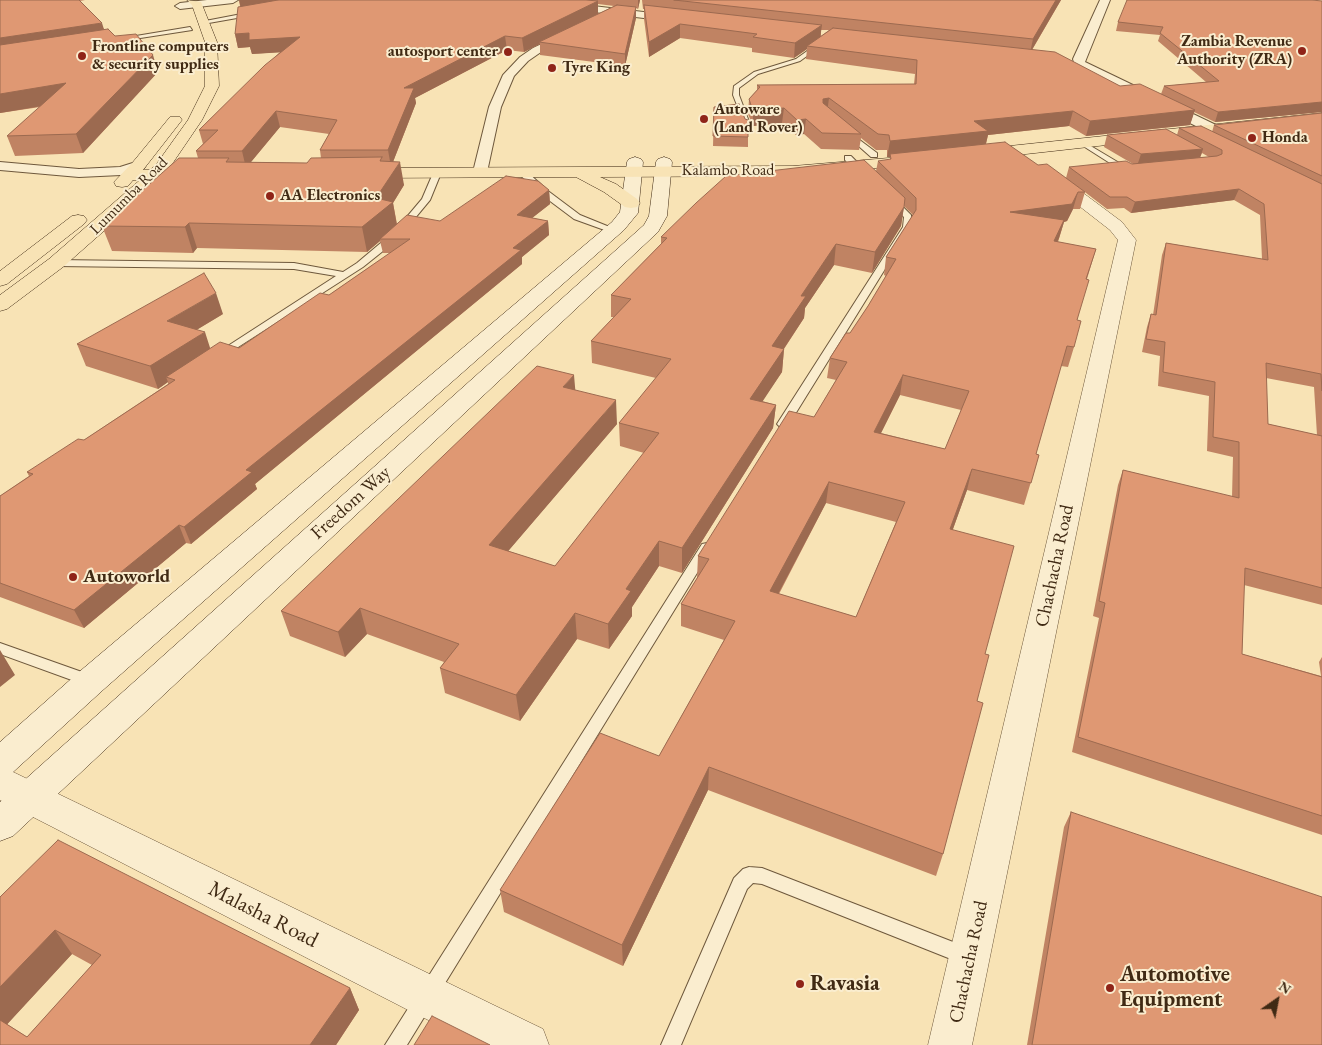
<!DOCTYPE html>
<style>
body{margin:0}
#map{position:relative;width:1322px;height:1045px;overflow:hidden;background:#f8e3b5;font-family:"EB Garamond",serif}
canvas{display:block}
.north{position:absolute;left:1252px;top:975px;width:50px;height:50px;-webkit-text-stroke:4px #faedcf;paint-order:stroke;rotate:33deg;font-size:14px;font-weight:700;line-height:20px;text-align:center;color:#402a14}
.north::after{content:'';display:block;margin:auto;width:18px;height:22px;background:#402a14;clip-path:polygon(50% 0,100% 100%,50% 72%,0 100%)}
</style>
<div id="map">
<canvas width="1322" height="1045"></canvas>
<div class="north">N</div>
</div>
<script>
const g = document.querySelector('canvas').getContext('2d');
g.lineJoin = 'round';
const shape = rows => new Path2D(rows.map(r => 'M' + r).join(''));
function trace(path, color, width, dash) { g.strokeStyle = color; g.lineWidth = width; g.lineCap = dash ? 'butt' : 'round'; g.setLineDash(dash || []); g.stroke(path); }
function fill(path, color) { g.fillStyle = color; g.fill(path, 'evenodd'); }
function write(font, color, halo, rows, align = 'center') {
  g.font = font + ' "EB Garamond",serif'; g.lineWidth = 4; g.setLineDash([]); g.textBaseline = 'middle'; g.strokeStyle = halo; g.fillStyle = color; for (const [text, x, y, turn = 0] of rows) {
    g.save(); g.translate(x, y); g.rotate((+turn || 0) * Math.PI / 180); g.textAlign = isNaN(turn) ? turn : align; if (halo) g.strokeText(text, 0, 0); g.fillText(text, 0, 0); g.restore();
  }
}
const service = shape([
 [252,12,254,15,203,24,200,22,252,12],
 [190,27,192,30,121,41,118,39,190,27],
 [817,44,822,45,800,61,758,74,739,88,739,95,751,127,746,128,733,95,734,86,754,72,796,59,817,44],
 [845,132,849,132,877,153,877,157,871,157,845,134,845,132],
 [1080,142,1084,142,1131,170,1124,172,1080,144,1080,142],
 [845,156,851,156,866,171,866,175,860,175,845,160,845,156],
 [519,170,525,170,548,191,580,215,617,230,610,232,574,219,542,195,519,174,519,170],
 [434,171,441,173,430,200,401,235,383,251,363,267,221,358,217,357,217,353,336,276,294,269,56,266,52,263,56,260,294,263,343,272,357,263,395,231,422,199,434,171],
 [889,199,895,199,911,215,911,227,789,424,783,427,779,426,777,424,903,227,904,217,889,203,889,199],
 [707,543,713,547,407,1045,385,1045,702,544,707,543],
 [0,643,96,677,98,681,96,685,91,687,0,654,0,643],
 [749,867,762,868,966,947,973,950,975,956,973,962,966,965,762,884,753,883,747,889,681,1045,661,1045,734,878,743,869,749,867]
]);
const minor = shape([
 [207,0,238,0,233,3,180,9,175,6,180,3,207,0],
 [514,0,543,0,677,16,682,19,677,22,519,3,514,0],
 [1100,0,1110,0,1085,62,1216,125,1218,128,1216,131,1206,131,1075,66,1073,59,1100,0],
 [569,31,574,34,573,36,541,52,528,61,514,76,501,107,487,172,485,175,480,176,475,175,473,172,489,107,503,75,520,57,533,48,569,31],
 [139,161,144,162,146,165,144,168,121,175,79,177,0,170,0,162,79,169,120,167,139,161]
]);
const tertiary = shape([
 [1053,173,1059,175,1122,222,1136,240,972,1045,928,1045,1118,240,1110,230,1047,181,1045,178,1047,175,1053,173],
 [0,768,13,772,543,1029,549,1045,479,1045,410,1011,0,800,0,768]
]);
const secondary = shape([
 [635,157,641,159,643,162,638,213,624,230,103,690,12,773,0,778,0,742,79,672,612,222,620,212,627,162,629,159,635,157],
 [664,157,670,159,672,162,667,216,658,232,13,836,0,841,0,802,644,225,649,216,656,162,658,159,664,157]
]);
const primary = shape([
 [187,0,201,2,217,42,219,86,202,120,168,170,198,169,204,171,206,174,204,177,198,179,159,179,139,200,63,267,7,309,0,311,0,295,49,259,140,180,133,180,128,186,122,187,116,186,114,182,133,162,170,117,180,117,182,120,143,170,150,170,158,162,188,120,205,86,205,42,192,5,187,0],
 [1322,113,1322,121,981,159,975,157,973,154,975,151,981,149,1322,113],
 [913,156,919,158,921,161,919,164,793,176,600,177,616,184,637,199,640,203,637,207,631,208,625,207,604,192,576,177,364,178,358,176,356,173,358,170,364,168,793,166,913,156],
 [78,215,84,216,87,220,84,224,7,284,0,286,0,271,72,216,78,215]
]);
const wall = shape([
 [0,0,85,0,80,1,104,29,115,36,158,72,83,153,15,156,7,136,40,107,0,113],
 [239,0,640,0,638,9,636,8,636,18,625,66,540,55,540,44,524,52,507,50,415,98,416,103,393,162,404,185,393,203,397,224,440,221,549,190,550,204,532,218,548,221,549,235,522,257,522,264,255,484,257,489,191,544,186,543,84,628,0,597,0,496,29,476,27,472,84,440,168,384,168,382,158,389,86,366,77,344,223,314,196,330,210,349,239,348,329,295,390,253,383,253,380,241,367,252,197,248,193,253,112,251,102,226,198,158,196,151,203,144,199,130,280,52,252,54,250,47,238,48,235,34,240,6],
 [598,4,614,6,598,14],
 [280,127,329,134,320,150,321,158,307,163,251,162],
 [642,0,1061,0,1032,50,1120,86,1161,94,1164,86,1206,82,1158,41,1160,35,1116,31,1118,22,1322,1,1322,112,1215,122,1194,112,1190,125,1086,136,1069,126,988,135,986,144,1038,165,1066,178,1069,167,1133,164,1104,147,1107,135,1177,135,1179,128,1212,132,1214,125,1322,113,1322,605,1244,585,1242,654,1321,676,1319,662,1322,657,1322,835,1072,752,1099,618,1093,616,1118,485,1123,470,1232,497,1233,457,1207,451,1209,396,1158,386,1160,356,1142,352,1147,327,1151,314,1153,315,1162,255,1166,243,1262,259,1260,215,1234,200,1131,213,1124,208,1107,209,1077,186,1085,192,1080,209,1073,209,1067,221,1064,222,1058,242,1096,249,1087,279,1077,320,1074,347,1068,367,1061,366,1036,454,1039,455,1024,505,967,490,953,529,985,654,977,701,943,854,936,876,708,790,623,966,504,912,500,890,659,756,724,640,681,626,681,604,697,578,698,556,814,417,836,380,827,378,830,358,850,333,868,306,886,276,884,275,886,257,913,215,904,206,901,226,872,273,834,265,805,308,804,318,784,349,782,372,762,401,776,405,773,428,682,573,659,566,632,607,632,616,609,649,577,639,520,721,445,693,440,668,444,662,367,634,345,657,290,636,281,611,575,390,617,424,508,551,555,566,644,453,620,446,619,423,656,378,592,363,591,341,614,317,611,317,611,295,661,244,661,237,876,171,878,161,890,160,890,157,887,157,887,150,876,150,861,138,859,150,821,149,804,134,796,135,782,123,753,126,748,114,749,99,757,90,757,85,914,84,915,74,806,59,807,49,794,58,752,52,752,48,680,38,649,57,644,19,644,9,643,9],
 [821,30,829,30,821,36],
 [1202,153,1209,157,1200,157],
 [1266,378,1314,387,1317,435,1268,424],
 [900,395,961,410,945,449,881,433],
 [826,503,896,522,856,617,779,594],
 [714,107,745,119,748,137,748,147,713,146],
 [1071,812,1322,1045,1027,1045,1064,827],
 [0,897,350,988,359,1010,336,1045,0,1045],
 [72,954,92,965,27,1037,7,1024]
]);
const shadedWall = shape([
 [239,0,284,0,242,13],
 [638,0,640,0,638,9],
 [1056,0,1061,0,1030,53,1033,39],
 [598,1,598,14,539,42,540,44,524,52,522,38],
 [636,7,636,18,625,66,625,54],
 [102,23,107,39,0,55,0,38],
 [680,24,680,38,649,57,649,42],
 [822,25,820,39,807,46,807,49,794,58,795,43],
 [249,33,300,37,303,51,252,54,250,47,238,48,235,34],
 [505,36,507,50,415,98,416,103,391,167,388,150,404,88],
 [153,55,158,72,83,153,76,134],
 [66,83,72,101,0,113,0,94],
 [829,98,827,113,822,114,823,99],
 [1322,102,1322,112,1215,122,1218,112],
 [784,108,782,123,753,126,753,111],
 [1195,110,1190,125,1086,136,1090,121],
 [276,111,280,127,246,168,242,151],
 [1073,111,1069,126,988,135,985,147,890,154,890,157,887,157,890,141,974,121],
 [806,119,804,134,796,135,797,120],
 [1203,149,1199,161,1137,166,1141,154],
 [400,162,404,185,393,203,397,226,380,239,380,241,367,252,362,227,376,198],
 [1239,189,1234,200,1131,213,1135,202],
 [549,190,550,204,518,229,517,215],
 [1078,192,1073,209,1067,221,1064,222,1059,238,1049,259,1010,212],
 [904,207,901,226,872,273,875,252],
 [548,221,549,235,522,257,522,264,255,484,257,489,191,544,184,527,246,470,513,248],
 [189,223,197,248,193,253,185,227],
 [836,244,834,265,805,308,804,318,779,356,784,349,782,372,749,422,750,399,772,346,801,296],
 [216,293,223,314,175,343,167,321],
 [205,332,212,354,166,377,168,382,158,389,150,366],
 [574,375,576,398,563,387],
 [903,375,900,395,871,453,874,432],
 [616,400,617,424,492,570,489,545],
 [776,405,773,428,682,573,682,548],
 [972,469,967,490,945,551,950,529],
 [829,482,826,503,768,613,770,591],
 [179,525,186,543,84,628,74,610],
 [659,541,659,566,632,607,632,616,609,649,608,624,626,589],
 [360,608,367,634,345,657,338,632],
 [575,613,577,639,520,721,516,695],
 [0,650,15,675,0,687],
 [709,767,708,790,623,966,622,945],
 [55,930,72,954,1,1031,0,1030,0,987],
 [350,988,359,1010,336,1045,310,1045]
]);
const building = shape([
 [0,0,79,0,102,23,0,38,0,0],
 [278,0,586,0,598,1,522,38,505,36,404,88,414,88,388,150,320,150,337,120,276,111,242,151,196,151,218,130,199,130,265,65,300,37,249,40,249,33,235,34,238,7,278,0],
 [674,0,1056,0,1033,39,674,0],
 [1127,0,1312,0,1322,1,1322,102,1218,112,1164,86,1219,81,1160,33,1163,27,1118,22,1127,0],
 [617,5,636,7,625,54,539,42,617,5],
 [644,5,822,25,795,43,753,37,757,34,680,24,649,42,644,5],
 [833,28,1055,52,1120,86,1140,84,1195,110,1090,121,1073,111,974,121,988,131,890,141,889,135,878,134,829,98,823,99,823,103,861,134,822,133,806,119,797,120,784,108,753,111,749,99,760,87,757,85,916,84,917,60,807,46,833,28],
 [108,29,115,36,136,34,153,55,76,134,7,136,66,83,0,94,0,45,108,29],
 [739,104,745,119,748,120,748,137,713,136,714,107,739,104],
 [1322,113,1322,176,1214,125,1322,113],
 [1201,126,1322,184,1322,391,1321,374,1266,363,1268,424,1322,436,1322,588,1245,568,1242,654,1322,677,1322,816,1078,737,1105,603,1099,601,1123,470,1239,498,1239,442,1213,437,1215,382,1163,372,1165,342,1146,339,1151,314,1156,315,1166,243,1268,260,1264,204,1239,189,1135,202,1127,197,1110,197,1069,167,1126,161,1132,164,1217,156,1222,154,1222,150,1179,128,1201,126],
 [1166,129,1203,149,1141,154,1107,135,1166,129],
 [1005,142,1038,165,1047,164,1085,192,1078,192,1072,204,1010,212,1064,220,1054,241,1096,249,1086,279,1089,280,1077,320,1081,321,1074,347,1067,346,1036,454,1039,455,1031,483,972,469,950,529,1014,546,985,654,989,655,977,701,983,703,943,854,709,767,622,945,500,890,600,733,659,756,735,621,681,604,709,559,698,556,789,411,814,417,847,362,830,358,846,333,850,333,868,306,896,259,886,257,916,210,916,198,878,161,891,159,890,154,1005,142],
 [903,375,969,391,945,449,874,432,903,375],
 [829,482,905,502,856,617,770,591,829,482],
 [382,157,380,161,400,162,376,198,393,202,362,227,189,223,185,227,102,226,179,158,229,158,226,162,307,163,311,158,382,157],
 [864,160,905,198,904,207,875,252,836,244,801,296,806,296,772,346,784,349,750,399,776,405,682,548,659,541,626,589,631,591,608,624,575,613,516,695,440,668,459,644,360,608,338,632,281,611,537,366,574,375,563,387,616,400,489,545,555,566,659,433,619,423,671,359,591,341,631,299,611,295,667,238,661,237,696,203,726,176,864,160],
 [506,176,538,181,549,190,517,215,548,221,513,248,521,250,246,470,252,472,184,527,179,525,74,610,0,583,0,496,33,474,27,472,78,439,84,440,175,380,166,377,220,342,239,348,320,293,329,295,410,239,380,239,407,215,440,221,506,176],
 [204,273,216,293,167,321,205,332,150,366,77,344,204,273],
 [1071,812,1322,897,1322,1045,1032,1045,1071,812],
 [58,840,350,988,310,1045,0,1045,0,1020,27,1037,101,955,55,930,0,987,0,897,58,840],
 [432,1016,490,1045,414,1045,432,1016]
]);
const markers = [
 [1302,51,5,"#8f2418"],
 [508,52,5,"#8f2418"],
 [82,56,5,"#8f2418"],
 [552,68,5,"#8f2418"],
 [704,119,5,"#8f2418"],
 [1252,138,5,"#8f2418"],
 [270,196,5,"#8f2418"],
 [73,577,5,"#8f2418"],
 [800,984,5,"#8f2418"],
 [1110,988,5,"#8f2418"]
];
const farPoinames = [
 ["Zambia Revenue",1292,42,"right"],
 ["Authority (ZRA)",1292,60,"right"],
 ["Frontline computers",92,47],
 ["& security supplies",92,65],
 ["autosport center",498,52,"right"],
 ["Tyre King",562,68],
 ["Autoware",714,110],
 ["(Land Rover)",714,128],
 ["Honda",1262,138],
 ["AA Electronics",280,196]
];
const farStreetnames = [
 ["Kalambo Road",728,171],
 ["Lumumba Road",129,196,-45]
];
const streetNames = [
 ["Freedom Way",351,503,-42],
 ["Chachacha Road",1055,566,-78],
 ["Chachacha Road",969,962,-78]
];
const poiNames = [
 ["Autoworld",83,577]
];
const nearStreetnames = [
 ["Malasha Road",263,915,27]
];
const nearPoinames = [
 ["Automotive",1120,975],
 ["Equipment",1120,1000],
 ["Ravasia",810,984]
];
trace(service, '#6e583c', 2);
trace(minor, '#6e583c', 2);
trace(tertiary, '#6e583c', 1);
trace(secondary, '#402a14', 1);
trace(primary, '#402a14', 1);
fill(service, '#faedcf');
fill(minor, '#faedcf');
fill(tertiary, '#faedcf');
fill(secondary, '#faedcf');
fill(primary, '#f8e3b5');
fill(wall, '#c08363');
fill(shadedWall, '#9c6a50');
fill(building, '#df9873');
trace(building, '#9c6a50', 1);
for (const [x, y, r, color] of markers) { const dot = new Path2D(); dot.arc(x, y, r, 0, 2 * Math.PI); g.fillStyle = color; g.fill(dot); trace(dot, '#faedcf', 2); }
write('bold 16px', '#402a14', '#faedcf', farPoinames, 'left');
write('16px', '#402a14', '#faedcf', farStreetnames);
write('19px', '#402a14', '#faedcf', streetNames);
write('bold 19px', '#402a14', '#faedcf', poiNames, 'left');
write('22px', '#402a14', '#faedcf', nearStreetnames);
write('bold 22px', '#402a14', '#faedcf', nearPoinames, 'left');
</script>
